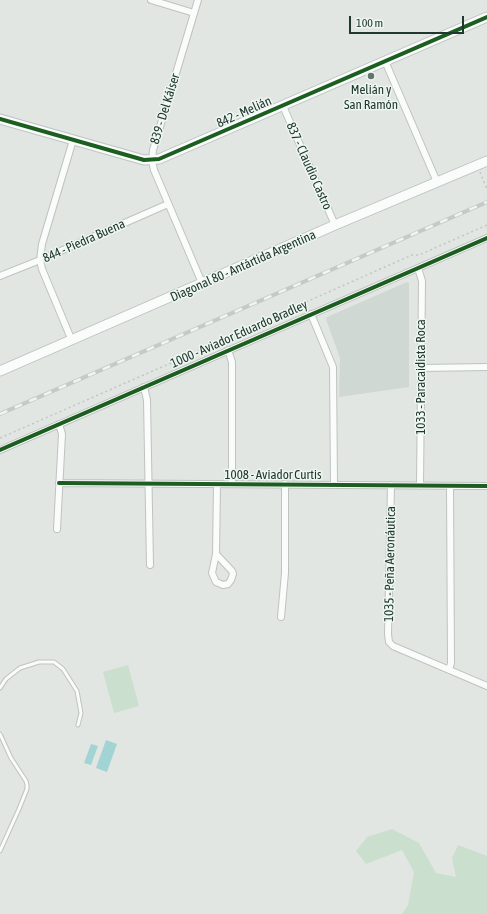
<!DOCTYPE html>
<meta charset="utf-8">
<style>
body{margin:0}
#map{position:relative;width:487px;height:914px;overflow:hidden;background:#e1e6e3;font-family:"Asap Condensed",sans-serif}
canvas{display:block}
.scale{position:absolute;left:349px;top:16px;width:115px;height:18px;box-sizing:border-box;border:2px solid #20382e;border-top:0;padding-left:5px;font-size:12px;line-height:14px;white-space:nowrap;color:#20382e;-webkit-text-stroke:3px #eef6f1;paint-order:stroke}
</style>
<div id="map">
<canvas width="487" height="914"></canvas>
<div class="scale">100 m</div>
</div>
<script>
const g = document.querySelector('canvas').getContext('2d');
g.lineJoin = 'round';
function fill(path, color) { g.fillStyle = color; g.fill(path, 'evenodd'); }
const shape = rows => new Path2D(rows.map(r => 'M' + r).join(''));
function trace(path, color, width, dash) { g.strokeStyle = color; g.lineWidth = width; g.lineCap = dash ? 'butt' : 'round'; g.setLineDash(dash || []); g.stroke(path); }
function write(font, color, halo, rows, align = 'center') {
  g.font = font + ' "Asap Condensed",sans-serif'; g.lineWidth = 3; g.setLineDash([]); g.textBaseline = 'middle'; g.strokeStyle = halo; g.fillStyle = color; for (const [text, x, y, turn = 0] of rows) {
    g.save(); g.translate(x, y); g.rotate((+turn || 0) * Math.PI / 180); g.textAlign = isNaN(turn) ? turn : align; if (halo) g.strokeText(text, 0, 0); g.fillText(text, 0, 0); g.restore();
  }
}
const built = shape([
 [407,282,409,283,409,387,339,397,340,358,326,319,327,317]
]);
const green = shape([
 [128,665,139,706,114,713,103,672],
 [392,829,419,843,436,873,456,877,452,858,458,845,487,856,487,914,402,914,408,905,414,872,402,850,366,864,356,851,367,837]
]);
const water = shape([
 [106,740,117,744,107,772,96,768],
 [91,744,98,746,91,765,84,763]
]);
const path = shape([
 [480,172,487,189],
 [0,438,285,313,297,306,412,255,419,255,487,225]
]);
const lane = shape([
 [0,688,6,679,20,668,39,662,54,662,63,669,77,691,81,713,78,725],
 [0,734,11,758,26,781,27,785,27,789,19,809,0,851]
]);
const street = shape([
 [151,0,194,13],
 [198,0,153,150,152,161,154,170,202,283],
 [385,61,437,182],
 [283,106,335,225],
 [418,268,422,281,420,486],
 [0,276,40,260,168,204],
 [311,314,333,367,334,484],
 [72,341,42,269,40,260,42,244,73,140],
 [228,350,232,362,232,484],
 [421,368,487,367],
 [144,387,147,400,150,565],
 [0,450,487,238],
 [59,483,487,486],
 [391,485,388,634,389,642,393,646,487,686],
 [57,529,62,434,59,424],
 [216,554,232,571,233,574,231,580,228,584,223,585,216,582,212,573,216,554,217,485],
 [281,617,285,573,285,484],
 [449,670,451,663,450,486]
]);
const secondary = shape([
 [0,119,144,160,159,159,487,17],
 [0,371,335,225,487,161]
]);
const rail = shape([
 [0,414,487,202]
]);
const cycleway = shape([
 [0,119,144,160,159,159,487,17],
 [0,450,487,238],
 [59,483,487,486]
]);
const markers = [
 [371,76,4,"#64756d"]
];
const poiNames = [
 ["Melián y",371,90],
 ["San Ramón",371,105]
];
const streetNames = [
 ["839 - Del Káiser",165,109,-73],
 ["842 - Melián",244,112,-24],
 ["837 - Claudio Castro",309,166,66],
 ["844 - Piedra Buena",84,241,-24],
 ["Diagonal 80 - Antártida Argentina",243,266,-24],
 ["1000 - Aviador Eduardo Bradley",239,334,-24],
 ["1033 - Paracaidista Roca",421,377,-90],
 ["1008 - Aviador Curtis",273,475],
 ["1035 - Peña Aeronáutica",390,564,-89]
];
fill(built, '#cfd8d2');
fill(green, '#cadfce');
fill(water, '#a3d4d4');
trace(lane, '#bec3c0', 5);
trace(street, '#bec3c0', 8);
trace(secondary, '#bdc4c0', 11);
trace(path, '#bfc6c3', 1.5, [2, 3]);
trace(lane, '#fafbfb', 3);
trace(street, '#fafbfb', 6);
trace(secondary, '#fafbfb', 9);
trace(rail, '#c5c9c7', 4);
trace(rail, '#eef6f1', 2.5, [8]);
trace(cycleway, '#1b5e20', 4);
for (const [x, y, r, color] of markers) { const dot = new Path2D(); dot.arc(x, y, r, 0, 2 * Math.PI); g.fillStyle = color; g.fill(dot); trace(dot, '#eef6f1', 1.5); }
write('13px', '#20382e', '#eef6f1', poiNames);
write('13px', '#20382e', '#eef6f1', streetNames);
</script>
